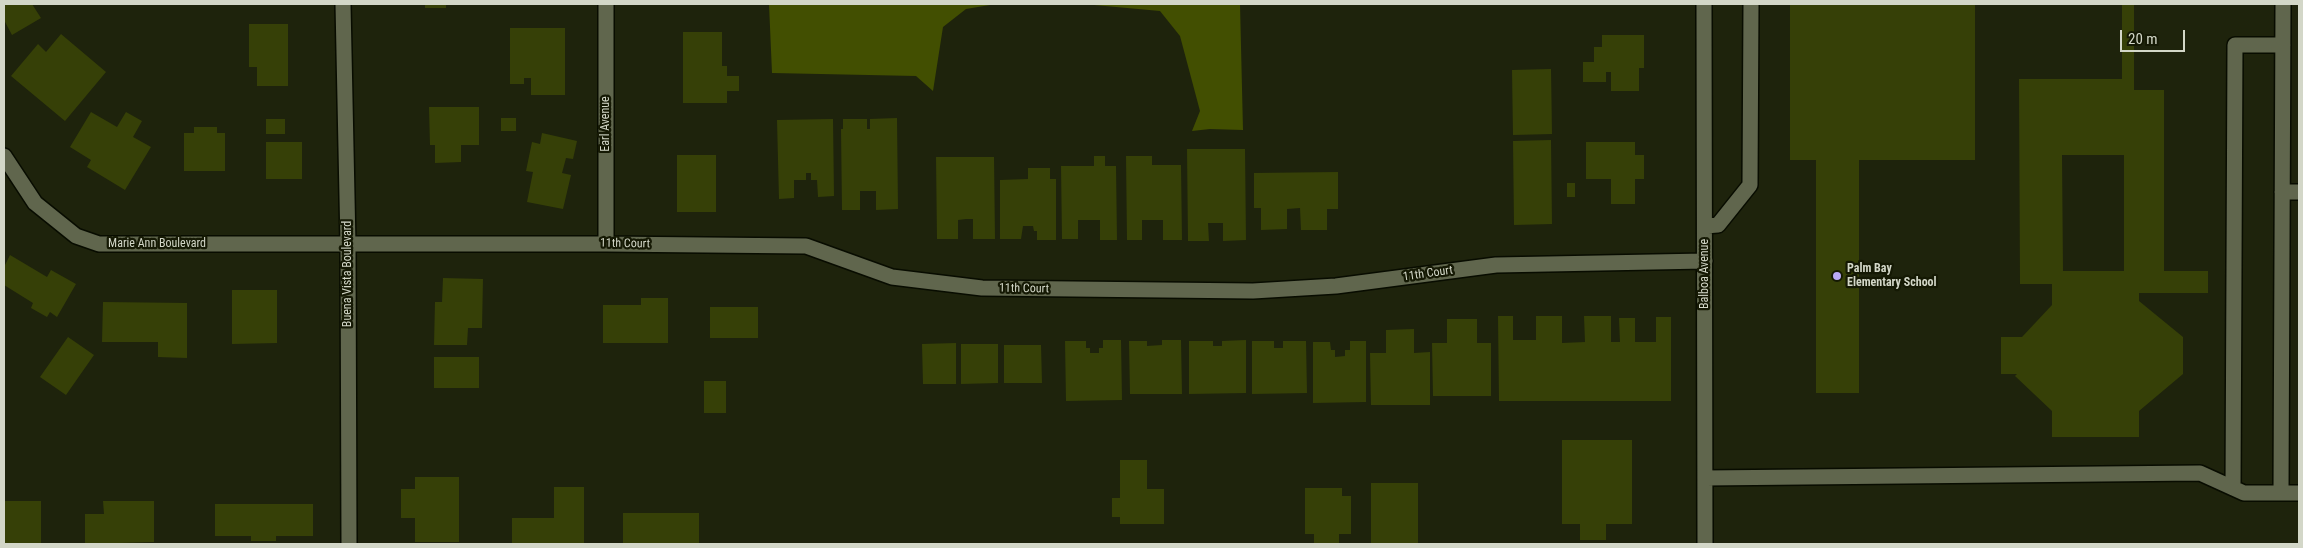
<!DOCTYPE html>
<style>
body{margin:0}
#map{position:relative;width:2303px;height:548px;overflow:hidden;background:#1e230c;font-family:"Roboto Condensed",sans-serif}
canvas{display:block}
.frame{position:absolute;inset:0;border:5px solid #d3d7c8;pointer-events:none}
.scale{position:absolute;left:2120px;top:30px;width:65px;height:22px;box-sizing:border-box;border:2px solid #d3d7c8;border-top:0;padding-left:6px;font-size:15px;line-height:18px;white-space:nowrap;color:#d3d7c8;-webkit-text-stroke:4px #151904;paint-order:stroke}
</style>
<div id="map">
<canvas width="2303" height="548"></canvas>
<div class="frame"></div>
<div class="scale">20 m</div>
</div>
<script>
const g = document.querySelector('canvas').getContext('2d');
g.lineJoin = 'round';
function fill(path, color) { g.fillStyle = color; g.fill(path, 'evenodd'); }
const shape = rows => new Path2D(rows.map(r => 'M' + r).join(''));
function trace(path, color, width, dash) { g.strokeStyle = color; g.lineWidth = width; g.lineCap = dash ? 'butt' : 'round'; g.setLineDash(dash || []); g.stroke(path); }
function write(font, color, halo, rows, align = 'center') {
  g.font = font + ' "Roboto Condensed",sans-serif'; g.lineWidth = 4.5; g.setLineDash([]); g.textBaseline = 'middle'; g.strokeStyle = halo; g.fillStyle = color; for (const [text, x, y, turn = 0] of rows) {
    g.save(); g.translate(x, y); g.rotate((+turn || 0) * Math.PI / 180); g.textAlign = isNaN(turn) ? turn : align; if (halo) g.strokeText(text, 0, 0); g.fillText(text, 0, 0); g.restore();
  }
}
const green = shape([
 [769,4,996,4,966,9,943,27,933,91,916,76,772,73],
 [1083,4,1240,4,1243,130,1210,129,1192,131,1200,111,1180,36,1160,11]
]);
const building = shape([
 [4,4,32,4,41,18,12,35,4,20],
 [425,4,446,4,446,8,425,8],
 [1790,4,1975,4,1975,160,1859,160,1859,393,1816,393,1816,160,1790,160],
 [2122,4,2134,4,2134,90,2164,90,2164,271,2208,271,2208,293,2139,293,2139,301,2183,337,2183,374,2139,411,2139,437,2052,437,2052,411,2015,376,2017,374,2001,374,2001,337,2022,337,2052,305,2052,284,2020,284,2019,79,2122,79],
 [2062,155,2124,155,2124,271,2063,271],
 [249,24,288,24,288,86,257,86,257,67,249,67],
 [510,28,565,28,565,95,531,95,531,78,524,78,524,84,510,84],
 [683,32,722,32,722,66,727,66,727,76,739,76,739,91,727,91,727,103,683,103],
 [61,34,106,72,65,121,11,76,38,44,46,52],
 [1602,35,1644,35,1644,68,1639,68,1639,91,1611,91,1611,72,1606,72,1606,82,1583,82,1583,62,1594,62,1594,47,1602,47],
 [1551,69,1552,134,1513,135,1512,70],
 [429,107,479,107,479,145,461,145,461,162,435,163,435,145,430,145],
 [91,112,117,127,126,112,142,121,133,137,151,147,125,190,87,167,91,160,70,147],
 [501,118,516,118,516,131,501,131],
 [897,118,898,209,876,210,876,191,860,191,860,210,842,210,841,129,843,129,843,119,867,119,867,129,870,129,870,119],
 [266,119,285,119,285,134,266,134],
 [833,119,834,196,818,197,817,180,811,180,811,173,806,173,806,180,794,180,794,198,779,199,777,120],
 [194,127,217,127,217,133,225,133,225,171,184,171,184,133,194,133],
 [542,133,577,141,573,159,566,158,562,173,571,175,563,209,527,202,533,172,526,171,532,142,540,144],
 [1551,140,1552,224,1514,225,1513,141],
 [266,142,302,142,302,179,266,179],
 [1586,142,1635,142,1635,155,1644,155,1644,179,1635,179,1635,204,1611,204,1611,179,1586,179],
 [1187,149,1245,149,1246,240,1223,241,1223,223,1208,223,1209,241,1188,241],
 [677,155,716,155,716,212,677,212],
 [1094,156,1105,156,1105,166,1116,166,1117,240,1100,240,1100,220,1078,220,1078,239,1062,239,1061,166,1094,166],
 [1126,156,1152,156,1152,165,1181,165,1182,240,1163,240,1163,220,1142,220,1142,240,1127,240],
 [936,157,994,157,995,239,973,239,973,219,966,219,958,220,958,239,937,239],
 [1028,168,1050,168,1050,179,1056,179,1056,240,1037,240,1037,231,1034,231,1033,226,1023,226,1021,239,1000,239,1000,180,1028,179],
 [1338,172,1338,209,1327,209,1327,230,1301,230,1300,208,1287,209,1287,229,1261,230,1261,208,1254,208,1254,173],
 [1567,183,1575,183,1575,197,1567,197],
 [10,255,47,277,51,270,76,284,57,317,50,312,47,317,31,308,33,303,4,285,4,267],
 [443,278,483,279,482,328,468,328,467,345,434,345,435,302,442,302],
 [232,290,277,290,277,343,232,344],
 [641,298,668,298,668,343,603,343,603,305,641,305],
 [103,302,187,303,187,358,158,357,158,342,102,342],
 [710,307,758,307,758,338,710,338],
 [1498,316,1513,316,1513,340,1536,340,1536,316,1562,316,1562,343,1585,342,1584,316,1611,316,1611,342,1620,342,1619,318,1635,318,1635,342,1656,342,1656,317,1671,317,1671,401,1499,401],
 [1447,319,1477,319,1477,343,1491,343,1491,396,1433,396,1432,343,1447,343],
 [1414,329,1414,353,1430,352,1430,405,1371,405,1370,353,1386,353,1386,330],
 [68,337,94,355,66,395,40,377],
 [1103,340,1121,340,1122,400,1066,401,1065,341,1086,341,1086,348,1090,348,1090,353,1099,353,1099,348,1103,348],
 [1162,340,1181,340,1182,394,1130,394,1129,341,1147,341,1147,346,1162,345],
 [1246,340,1246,393,1189,394,1189,341,1213,341,1213,346,1222,346,1222,341],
 [1252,341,1274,341,1274,348,1283,348,1283,341,1306,341,1307,393,1252,394],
 [1350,341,1366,341,1366,402,1313,403,1313,342,1330,342,1331,350,1335,350,1335,357,1345,356,1345,350,1350,350],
 [956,343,956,384,923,384,922,344],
 [961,344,998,344,998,383,961,384],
 [1004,345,1041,345,1042,383,1004,383],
 [434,357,479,357,479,388,434,388],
 [704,381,726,381,726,413,704,413],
 [1562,440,1632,440,1632,524,1606,524,1606,540,1580,540,1580,524,1562,524],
 [1120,460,1147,460,1147,489,1164,489,1164,524,1120,524,1120,517,1112,517,1112,498,1120,498],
 [415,477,459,477,459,542,415,542,415,518,401,518,401,489,415,489],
 [1371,483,1418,483,1418,544,1371,544],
 [554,487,584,487,584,544,512,544,512,518,554,518],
 [1305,488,1342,488,1342,496,1351,496,1351,534,1339,534,1339,544,1314,544,1314,534,1305,534],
 [4,501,41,501,41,544,4,544],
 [103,501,154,501,154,542,85,544,85,514,104,514],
 [215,504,313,504,313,536,276,536,276,541,251,541,251,536,215,536],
 [623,513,699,513,699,544,623,544]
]);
const minor = shape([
 [343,4,348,245,349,544],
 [606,4,606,244],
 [1704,4,1705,544],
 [4,156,35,203,76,236,99,244,606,244,806,246,892,277,982,288,1253,291,1336,286,1496,265,1705,261],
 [2282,192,2299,192],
 [1705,226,1718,225,1750,185,1751,4],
 [1705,478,2200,473,2244,493,2299,493],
 [2233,488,2235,45,2283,45],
 [2281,493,2283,4]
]);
const markers = [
 [1837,276,5,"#baaaf6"]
];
const streetNames = [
 ["Earl Avenue",606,124,-90],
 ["Marie Ann Boulevard",157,244],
 ["11th Court",625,244,1],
 ["Buena Vista Boulevard",348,274,-90],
 ["11th Court",1428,274,-8],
 ["Balboa Avenue",1705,274,-90],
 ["11th Court",1024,289,1]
];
const poiNames = [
 ["Palm Bay",1847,269],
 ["Elementary School",1847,283]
];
fill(green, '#424f01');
fill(building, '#364007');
trace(minor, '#080c00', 18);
trace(minor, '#60664d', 15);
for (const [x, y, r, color] of markers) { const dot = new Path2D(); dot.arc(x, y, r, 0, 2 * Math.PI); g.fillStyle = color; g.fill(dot); trace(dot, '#151904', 2); }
write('12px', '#d3d7c8', '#151904', streetNames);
write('bold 12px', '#d3d7c8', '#151904', poiNames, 'left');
</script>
